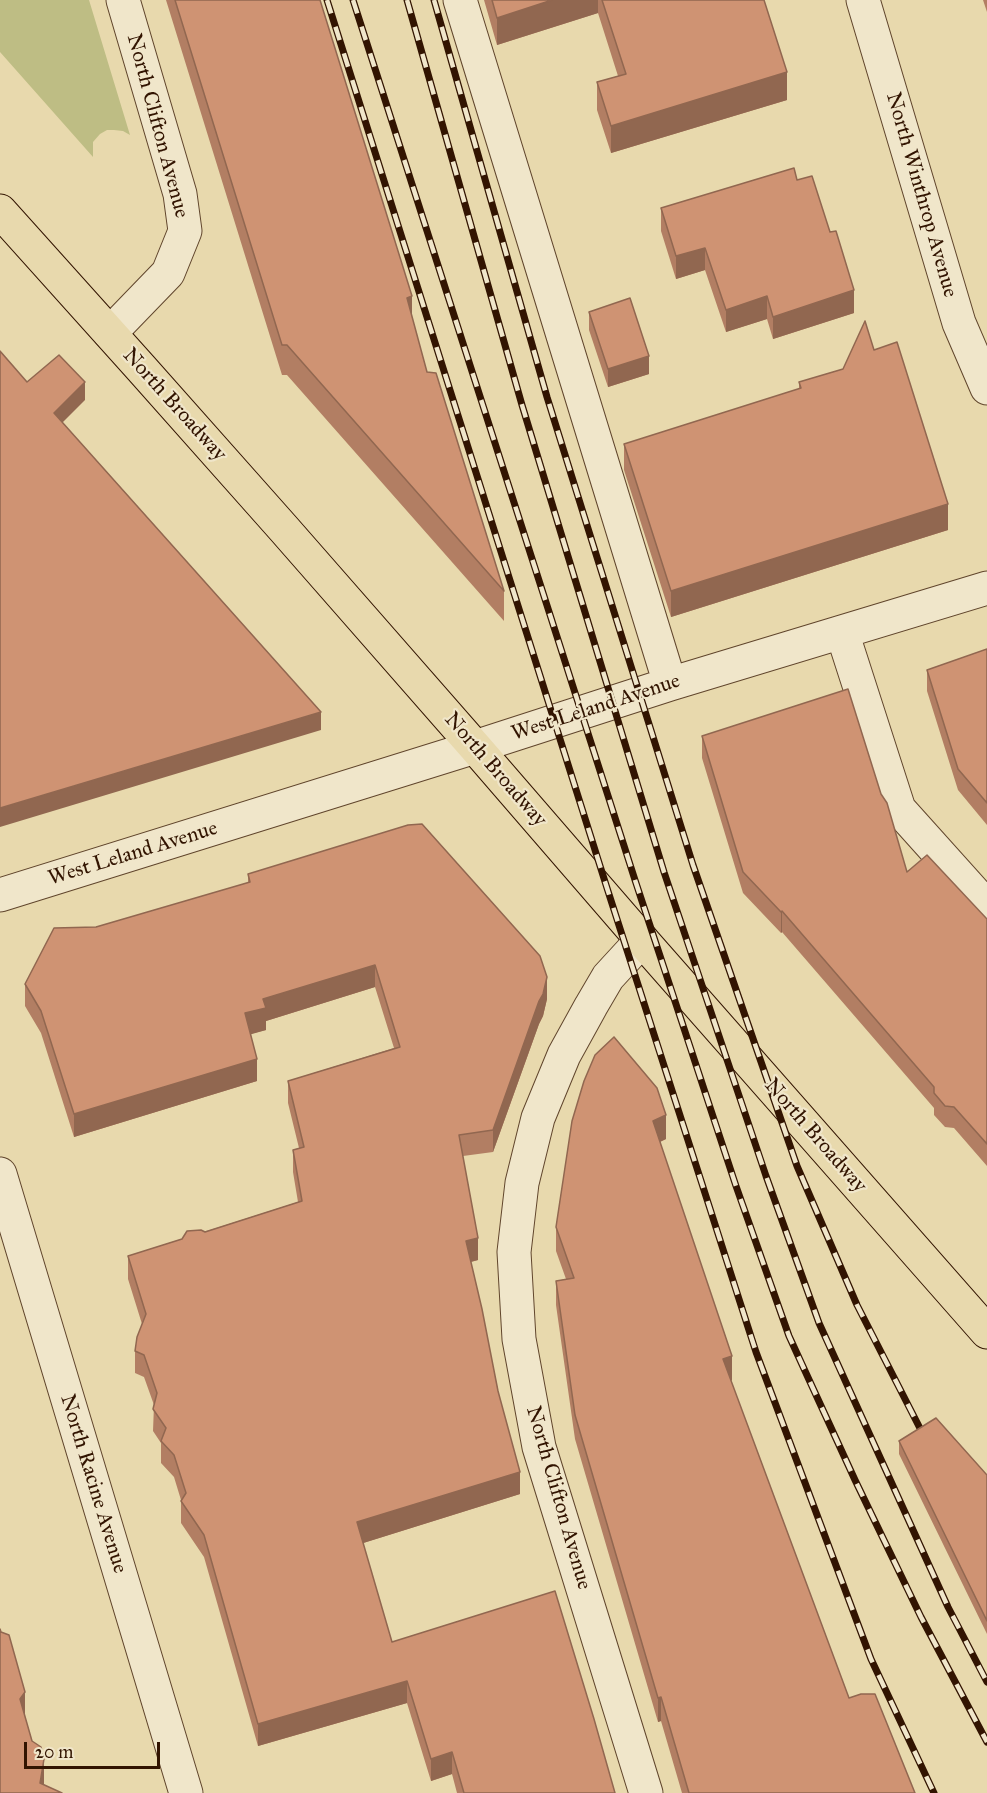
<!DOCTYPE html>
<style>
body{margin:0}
#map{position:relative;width:987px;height:1793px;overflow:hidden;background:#e8d9ad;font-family:"IM FELL Great Primer",serif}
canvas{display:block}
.scale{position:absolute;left:24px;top:1742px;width:136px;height:27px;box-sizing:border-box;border:3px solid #321401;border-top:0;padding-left:8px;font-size:18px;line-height:21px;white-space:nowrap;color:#321401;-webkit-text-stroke:4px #f0e6ca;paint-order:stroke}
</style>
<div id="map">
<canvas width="987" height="1793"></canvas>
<div class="scale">20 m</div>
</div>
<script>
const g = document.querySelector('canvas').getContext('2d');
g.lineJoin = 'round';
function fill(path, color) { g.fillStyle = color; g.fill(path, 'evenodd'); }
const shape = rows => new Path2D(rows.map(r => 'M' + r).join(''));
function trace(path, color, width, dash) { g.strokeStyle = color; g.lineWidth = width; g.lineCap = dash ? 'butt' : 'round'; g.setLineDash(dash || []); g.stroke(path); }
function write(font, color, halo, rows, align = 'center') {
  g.font = font + ' "IM FELL Great Primer",serif'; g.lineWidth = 4.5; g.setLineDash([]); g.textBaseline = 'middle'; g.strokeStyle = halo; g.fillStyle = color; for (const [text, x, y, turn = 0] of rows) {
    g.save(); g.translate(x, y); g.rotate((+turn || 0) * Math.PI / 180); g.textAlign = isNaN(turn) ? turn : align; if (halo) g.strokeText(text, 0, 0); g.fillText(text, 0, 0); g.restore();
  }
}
const green = shape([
 [0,0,89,0,130,135,123,131,114,130,107,130,100,134,93,142,93,157,0,52]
]);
const minor = shape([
 [460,0,670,684],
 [863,0,959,323,987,388],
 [110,333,168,273,185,231,180,194,123,0],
 [842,632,899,809,987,907],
 [0,895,475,747,670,684,987,588],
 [642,940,608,977,591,1006,564,1055,538,1118,522,1183,514,1252,519,1339,539,1447,646,1793],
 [0,1174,186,1793]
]);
const major = shape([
 [0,211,141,368,284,529,475,747,642,940,987,1332]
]);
const rail = shape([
 [327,0,607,888,756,1352,871,1659,934,1793],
 [353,0,635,880,736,1186,789,1336,855,1480,921,1617,987,1742],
 [407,0,522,405,664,872,766,1176,819,1323,948,1607,987,1682],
 [434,0,547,397,693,865,797,1166,857,1305,927,1442]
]);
const wall = shape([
 [166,0,320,0,412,317,427,372,504,591,504,621,287,375,282,375],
 [484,0,764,0,787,100,611,153,597,110,597,82,618,76,598,13,497,45],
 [983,0,987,0,987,12],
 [797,180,854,313,773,339,767,319,726,332,705,270,676,279,661,231,661,208],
 [589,312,649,374,608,387,589,330],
 [874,350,948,530,671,617,624,470,624,444,799,389,799,382,843,369],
 [987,649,987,825,958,790,927,691,927,670],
 [702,736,907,872,987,919,987,1166,954,1128,945,1127,934,1115,934,1108,782,932,781,933,743,893,702,758],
 [248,874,547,999,543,1016,539,1024,493,1152,463,1156,478,1260,471,1262,520,1494,363,1543,392,1642,615,1793,457,1793,452,1774,431,1781,407,1703,258,1746,204,1557,181,1523,181,1500,174,1477,161,1463,161,1443,153,1431,154,1405,144,1377,135,1373,135,1351,142,1324,128,1279,128,1256,298,1202,293,1172,293,1150,299,1148,288,1103,288,1081,394,1048,375,987,266,1021,266,1030,250,1034,257,1081,74,1137,41,1033,25,1006,25,984,96,927,248,883],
 [572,1121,666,1139,660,1142,732,1380,731,1381,849,1698,915,1793,682,1793,661,1721,658,1722,575,1439,556,1305,556,1281,566,1279,556,1251,556,1227],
 [899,1441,987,1475,987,1634,899,1454]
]);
const shadedWall = shape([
 [552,0,598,0,598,13,497,45,497,18],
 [787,72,787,100,611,153,611,126],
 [705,248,705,270,676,279,676,256],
 [854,290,854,313,773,339,773,317],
 [412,296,412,326,407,298],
 [767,296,767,319,726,332,726,310],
 [649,356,649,374,608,387,608,369],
 [85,382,85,400,54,431,54,413],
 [948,504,948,530,671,617,671,591],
 [321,712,321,730,0,827,0,808],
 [782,911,782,932,781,933,781,912],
 [375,965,375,987,266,1021,266,1030,245,1036,245,1013,263,999],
 [547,977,547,999,543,1016,539,1024,493,1152,493,1130],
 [257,1059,257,1081,74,1137,74,1114],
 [666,1115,666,1139,653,1145,653,1121],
 [478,1238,478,1260,466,1263,466,1241],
 [732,1356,732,1380,723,1383,723,1359],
 [520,1472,520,1494,357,1545,357,1522],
 [407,1681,407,1703,258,1746,258,1724],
 [25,1692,25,1720,20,1699],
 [661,1697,661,1721,658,1722,658,1698],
 [452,1752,452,1774,431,1781,431,1759],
 [44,1759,44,1786,40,1783]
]);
const building = shape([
 [175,0,320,0,412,296,407,298,427,372,436,373,504,591,287,345,282,345,175,0],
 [492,0,552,0,497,18,492,0],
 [602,0,764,0,787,72,611,126,597,82,626,74,602,0],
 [794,168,797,180,812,176,830,232,836,231,854,290,773,317,767,296,726,310,705,248,676,256,661,208,794,168],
 [630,298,649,356,608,369,589,312,630,298],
 [865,321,874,350,897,342,948,504,671,591,624,444,801,388,799,382,843,369,865,321],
 [0,351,27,382,59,355,85,382,54,413,321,712,0,808,0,351],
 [987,649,987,803,958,769,927,670,987,649],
 [848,689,881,794,887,803,907,872,927,855,987,919,987,1144,954,1107,945,1106,934,1093,934,1087,782,911,781,912,743,872,702,736,848,689],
 [422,824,540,956,547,977,543,994,539,1001,493,1130,459,1135,478,1238,466,1241,482,1309,498,1391,520,1472,357,1522,392,1642,555,1591,594,1719,615,1793,464,1793,452,1752,431,1759,407,1681,258,1724,204,1535,181,1501,186,1493,174,1455,161,1441,166,1428,153,1409,157,1393,144,1355,135,1351,137,1337,146,1314,128,1256,182,1239,187,1231,201,1230,205,1232,302,1201,293,1150,304,1147,288,1081,400,1047,375,965,263,999,266,1008,245,1013,257,1059,74,1114,41,1011,25,984,54,928,96,927,250,882,248,874,408,825,422,824],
 [614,1037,657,1088,666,1115,653,1121,732,1356,723,1359,849,1698,861,1694,875,1694,915,1793,689,1793,661,1697,658,1698,575,1415,556,1281,574,1278,556,1227,572,1121,584,1081,595,1055,614,1037],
 [936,1418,987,1475,987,1621,899,1441,936,1418],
 [0,1629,1,1632,9,1635,25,1692,20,1699,32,1741,41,1747,44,1759,40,1783,62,1793,0,1793,0,1629]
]);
const streetNames = [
 ["North Clifton Avenue",157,126,75],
 ["North Winthrop Avenue",921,195,74],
 ["North Broadway",174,405,48],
 ["West Leland Avenue",596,708,-18],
 ["North Broadway",495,770,49],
 ["West Leland Avenue",133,854,-17],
 ["North Broadway",815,1136,49],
 ["North Racine Avenue",93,1484,73],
 ["North Clifton Avenue",558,1498,74]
];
fill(green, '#bebd84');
trace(minor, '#60452c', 35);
trace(major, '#321401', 35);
trace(minor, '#f0e6ca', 33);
trace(major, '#e8d9ad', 33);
trace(rail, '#321401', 7);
trace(rail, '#f0e6ca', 4.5, [14]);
fill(wall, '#b27e63');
fill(shadedWall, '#916750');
fill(building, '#cf9373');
trace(building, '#916750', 1.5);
write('21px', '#321401', '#f0e6ca', streetNames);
</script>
